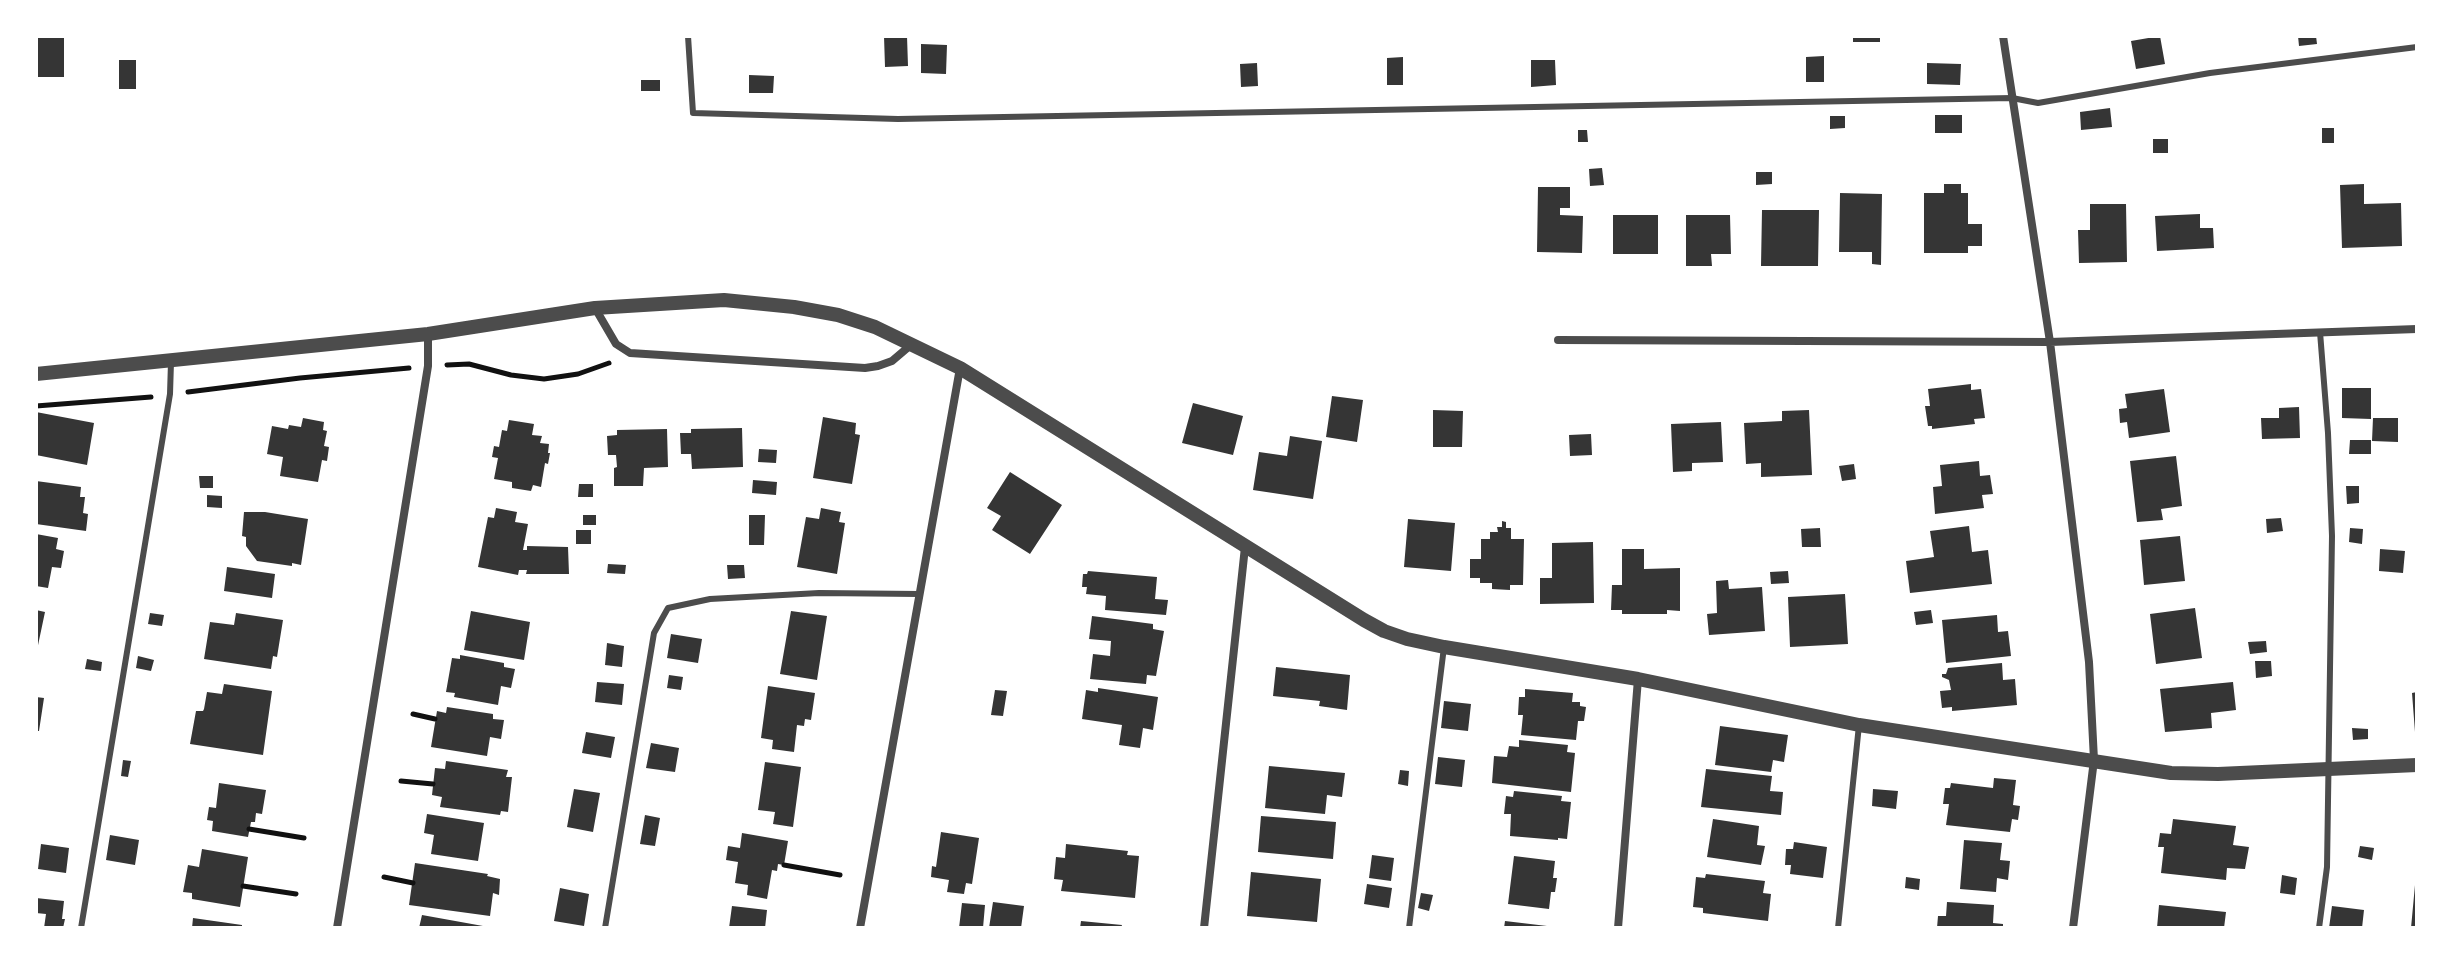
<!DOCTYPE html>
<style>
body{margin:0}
#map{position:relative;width:2453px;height:964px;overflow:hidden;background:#fff;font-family:Figtree,sans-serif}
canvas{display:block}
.frame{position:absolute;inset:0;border:38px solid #fff;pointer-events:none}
</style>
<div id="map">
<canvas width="2453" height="964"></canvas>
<div class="frame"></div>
</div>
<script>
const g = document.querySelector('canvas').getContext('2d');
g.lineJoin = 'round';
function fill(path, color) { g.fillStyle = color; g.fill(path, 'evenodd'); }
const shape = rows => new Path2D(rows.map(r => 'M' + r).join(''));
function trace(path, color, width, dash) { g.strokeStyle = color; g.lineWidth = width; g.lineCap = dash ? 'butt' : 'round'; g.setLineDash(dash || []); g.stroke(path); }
const building = shape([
 [36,36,64,36,64,77,36,77],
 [884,36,907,36,908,66,885,67],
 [1853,36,1880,36,1880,42,1853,42],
 [2160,36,2165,64,2136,69,2131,41],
 [2298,36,2316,36,2317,44,2299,46],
 [921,44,947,45,946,74,921,73],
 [1824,56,1824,82,1806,82,1806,57],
 [1403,57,1403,85,1387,85,1387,58],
 [119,60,136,60,136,89,119,89],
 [1531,60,1555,60,1556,85,1531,87],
 [1257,63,1258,86,1241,87,1240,64],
 [1927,63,1961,64,1960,85,1927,84],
 [749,75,774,76,773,93,749,93],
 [641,80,660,80,660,91,641,91],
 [2110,108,2112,127,2081,130,2080,112],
 [1935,115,1962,115,1962,133,1935,133],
 [1830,116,1845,116,1845,128,1830,129],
 [2322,128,2334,128,2334,143,2322,143],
 [1578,130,1587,130,1588,142,1578,142],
 [2153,139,2168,139,2168,153,2153,153],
 [1602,168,1604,185,1590,186,1589,169],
 [1756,172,1772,172,1772,184,1756,185],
 [1944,184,1961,184,1961,193,1968,193,1968,224,1982,224,1982,246,1968,246,1968,253,1924,253,1924,193,1944,193],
 [2364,184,2364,204,2401,203,2402,246,2342,248,2340,185],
 [1538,187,1570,187,1570,208,1560,208,1560,215,1583,216,1582,253,1537,252],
 [1840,193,1882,194,1881,265,1872,264,1872,252,1839,252],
 [2090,204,2126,204,2127,262,2079,263,2078,230,2090,230],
 [1762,210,1819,210,1818,266,1761,266],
 [2200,214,2200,228,2213,228,2214,248,2157,251,2155,216],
 [1613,215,1658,215,1658,254,1613,254],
 [1686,215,1730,215,1731,254,1711,254,1712,266,1686,266],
 [1971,384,1971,390,1981,389,1985,418,1974,419,1975,424,1932,429,1932,426,1928,426,1925,406,1930,406,1928,389],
 [2342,388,2371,388,2371,419,2342,418],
 [2164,389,2170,432,2129,438,2127,422,2120,423,2119,409,2127,408,2125,394],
 [1332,396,1363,400,1357,442,1326,437],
 [1193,403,1243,416,1233,455,1182,443],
 [2299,407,2300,438,2262,439,2261,418,2279,418,2279,408],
 [1433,410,1463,411,1462,447,1433,447],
 [1809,410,1812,475,1761,477,1761,463,1746,464,1744,423,1782,421,1782,411],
 [36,412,94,423,87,465,36,455],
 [823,417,856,423,855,434,860,435,852,484,813,478],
 [303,418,324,422,323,430,327,431,324,446,329,447,327,461,322,460,318,482,280,476,283,457,267,454,272,426,288,429,289,425,301,427],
 [2373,418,2398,418,2398,442,2372,441],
 [509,420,534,424,532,435,542,436,540,443,549,444,548,453,550,453,548,464,545,463,541,487,533,485,531,491,512,488,512,482,494,479,498,458,492,457,494,446,499,447,502,430,507,431],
 [1721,422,1723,462,1692,463,1692,471,1673,472,1671,424],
 [742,428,743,467,692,469,691,454,681,454,680,433,691,433,691,429],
 [667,429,668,467,644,468,643,486,614,486,614,468,617,467,616,455,608,455,607,436,617,435,617,430],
 [1591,434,1592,455,1570,456,1569,435],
 [1290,436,1322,441,1313,499,1253,490,1259,452,1287,456],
 [2350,440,2371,440,2371,454,2349,454],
 [759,449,777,450,776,463,758,462],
 [2176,456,2182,506,2161,509,2163,520,2137,522,2130,461],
 [1979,461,1980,476,1990,475,1993,494,1982,495,1984,508,1935,514,1933,487,1942,486,1940,465],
 [1854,464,1856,479,1842,481,1839,466],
 [1010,472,1062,505,1030,554,992,530,1001,516,987,508],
 [199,476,213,476,213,488,200,488],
 [753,480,777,482,776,495,752,493],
 [36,481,81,487,80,497,85,497,83,513,88,514,86,531,36,524],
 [579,484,593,484,593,497,578,497],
 [2346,486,2359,486,2359,503,2347,504],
 [207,495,222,496,222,508,207,507],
 [496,508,517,512,515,522,528,524,523,550,527,550,527,546,568,547,569,574,526,574,527,570,519,570,518,575,478,567,488,517,494,518],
 [821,508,841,512,839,522,845,523,837,574,797,567,806,517,819,519],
 [244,512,265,512,308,519,301,565,292,563,292,566,257,561,246,546,246,537,242,536],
 [583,515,596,515,596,525,583,525],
 [749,515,765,515,764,545,749,545],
 [2281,518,2283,531,2267,533,2266,519],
 [1408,519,1455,523,1451,571,1404,567],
 [1502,521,1506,522,1506,528,1511,528,1511,539,1524,539,1523,585,1510,585,1510,590,1492,589,1492,583,1480,583,1480,578,1470,578,1470,559,1481,559,1481,539,1490,539,1490,532,1498,532,1497,527,1502,527],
 [1969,526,1972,552,1988,550,1992,584,1910,593,1906,561,1934,557,1930,531],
 [1820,528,1821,547,1802,547,1801,529],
 [2350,528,2363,529,2362,544,2349,542],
 [576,530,591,530,591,544,576,544],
 [36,534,58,538,56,549,64,551,61,568,52,567,48,588,36,586],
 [2180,536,2185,581,2144,585,2140,540],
 [1593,542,1594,603,1540,604,1540,578,1552,578,1552,543],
 [1622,549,1644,549,1644,569,1680,568,1680,611,1667,610,1667,614,1622,614,1622,610,1611,610,1612,585,1622,585],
 [2380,549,2405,551,2403,573,2379,571],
 [608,564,626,565,625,574,607,573],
 [727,565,744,565,745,578,728,579],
 [227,567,275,574,272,598,224,591],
 [1088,571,1157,577,1155,599,1168,600,1166,615,1105,610,1106,596,1086,594,1087,587,1082,587,1083,574,1087,574],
 [1788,571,1789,583,1771,584,1770,572],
 [1728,580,1729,589,1762,587,1765,631,1709,635,1707,614,1717,613,1716,581],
 [1845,594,1848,644,1790,647,1788,597],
 [2195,608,2202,658,2156,664,2150,614],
 [36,610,45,612,37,650,36,650],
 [1931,610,1933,623,1916,625,1914,612],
 [471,611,530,622,524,660,464,650],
 [791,611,827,616,817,680,780,674],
 [150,613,164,615,162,626,148,624],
 [236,613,283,620,277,657,273,656,271,669,204,659,210,622,234,625],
 [1997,615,1998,632,2008,631,2011,656,1946,663,1942,620],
 [1092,616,1153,624,1153,629,1164,631,1156,676,1147,675,1146,684,1090,679,1093,654,1110,656,1111,641,1089,639],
 [671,634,702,639,698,663,667,658],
 [2266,641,2267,652,2250,654,2248,642],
 [607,643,624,646,622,667,605,665],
 [460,655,504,663,504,667,515,669,511,688,501,686,498,705,454,697,455,693,446,692,452,658,460,659],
 [138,656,154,660,151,671,136,668],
 [87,659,102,662,101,671,85,669],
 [2255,661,2271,661,2272,676,2256,678],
 [2002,663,2003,680,2015,679,2017,705,1952,711,1952,707,1942,708,1940,691,1951,690,1949,680,1942,677,1942,674,1946,674,1948,668],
 [1276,667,1350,675,1347,710,1319,706,1320,701,1273,696],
 [669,675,683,677,681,690,667,688],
 [597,682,624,684,622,705,595,702],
 [2233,682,2236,710,2211,713,2212,728,2165,732,2160,689],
 [224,684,272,691,263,755,190,744,196,711,203,711,204,709,207,692,222,694],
 [768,686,815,693,811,720,805,719,804,726,797,725,794,752,772,749,773,740,761,738],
 [1098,688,1158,697,1153,730,1143,728,1140,748,1119,745,1122,725,1082,719,1086,690,1098,692],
 [1525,689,1573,693,1572,702,1580,702,1580,706,1586,707,1584,721,1578,721,1576,740,1521,735,1523,715,1518,715,1519,697,1525,697],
 [995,690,1007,691,1003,716,991,715],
 [2417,692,2417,732,2415,732,2412,693],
 [36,697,44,698,39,731,36,731],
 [1444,701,1471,704,1468,731,1441,728],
 [447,707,493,714,493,719,504,720,501,739,490,737,487,756,431,747,437,711,446,713],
 [1720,726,1788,735,1784,762,1773,760,1771,772,1715,765],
 [2352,728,2368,729,2368,739,2353,740],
 [586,732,615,737,611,758,582,753],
 [1519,740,1568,745,1567,752,1575,753,1571,792,1492,783,1494,756,1507,757,1509,746,1519,747],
 [651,743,679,748,675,772,646,768],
 [1438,757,1465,760,1462,787,1435,784],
 [123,760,131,761,128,777,121,776],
 [446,761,508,770,506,777,512,777,508,812,501,811,500,815,440,807,442,797,432,795,435,768,445,769],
 [765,762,801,767,793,827,773,824,775,812,758,810],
 [1269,766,1345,773,1342,797,1327,795,1325,814,1265,808],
 [1706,769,1772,776,1770,791,1783,792,1781,815,1701,807],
 [1400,770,1409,771,1408,786,1398,784],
 [1994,778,2016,780,2013,805,2020,806,2018,820,2012,819,2010,832,1946,825,1949,804,1943,804,1945,788,1950,788,1951,783,1993,788],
 [219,783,266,790,262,814,256,813,255,822,251,822,248,837,212,831,213,821,207,820,209,807,216,808],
 [574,789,600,793,593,832,567,827],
 [1873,789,1898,791,1896,809,1872,806],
 [1514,791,1562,796,1561,801,1571,802,1567,839,1558,838,1558,840,1510,836,1511,814,1504,814,1506,796,1513,797],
 [427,814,484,823,478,861,431,854,434,835,424,833],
 [645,815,660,818,655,846,640,844],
 [1261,816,1336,822,1333,859,1258,852],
 [1713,819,1759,826,1757,845,1765,846,1761,865,1707,857],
 [2173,819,2236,826,2233,845,2249,847,2245,869,2227,868,2226,880,2161,873,2164,847,2158,847,2160,833,2171,834],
 [941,832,979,838,972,884,966,883,964,894,947,892,949,880,931,877,932,866,936,867],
 [742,833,788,841,784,865,778,864,777,871,772,870,767,899,747,895,748,885,735,883,738,862,726,860,728,846,740,848],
 [110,835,139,840,135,865,106,860],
 [1964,840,2002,843,2000,860,2010,861,2008,880,1997,878,1996,892,1960,889],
 [1794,842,1827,847,1823,878,1790,874,1791,865,1785,865,1786,849,1793,849],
 [41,844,69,848,66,873,38,869],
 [1066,844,1128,851,1127,855,1139,856,1135,898,1061,891,1063,880,1054,879,1056,857,1065,858],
 [2360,846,2374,848,2372,860,2358,857],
 [202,849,248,857,240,907,192,899,192,893,183,892,188,865,199,867],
 [1372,855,1394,858,1391,881,1369,878],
 [1514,856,1555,861,1553,878,1557,878,1555,892,1551,892,1549,909,1508,904],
 [415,863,488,874,487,876,500,879,499,895,493,893,490,916,409,905],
 [1251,872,1321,879,1317,922,1247,916],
 [1706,874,1765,881,1763,893,1771,894,1768,921,1703,913,1703,908,1693,907,1696,877,1705,878],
 [2282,875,2297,878,2295,895,2280,893],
 [1906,877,1920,879,1919,890,1905,888],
 [1367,884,1392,888,1389,908,1364,904],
 [2415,885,2417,885,2417,928,2411,928],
 [560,888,589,894,584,926,554,921],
 [1421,893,1433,895,1429,911,1418,908],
 [36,898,64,901,62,919,65,919,63,928,44,928,46,914,36,913],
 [993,902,1024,906,1021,928,989,928],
 [1947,902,1994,905,1993,923,2003,924,2003,928,1937,928,1938,916,1946,916],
 [962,903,985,905,983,928,959,928],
 [2159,905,2226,912,2224,928,2157,928],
 [732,906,767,910,765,928,729,928],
 [2332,906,2364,910,2362,928,2329,928],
 [422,915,483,926,483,928,419,928],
 [193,918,242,925,242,928,192,928],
 [1081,921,1122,925,1121,928,1080,928],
 [1505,921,1547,926,1547,928,1504,928]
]);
const path = shape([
 [447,365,469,364,511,375,544,379,578,374,609,363],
 [188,392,300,378,409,368],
 [36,406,151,397],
 [413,714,435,719],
 [401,781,433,784],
 [249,829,304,838],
 [784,865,840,875],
 [384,877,413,883],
 [243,886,296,894]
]);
const service = shape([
 [688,36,693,113,898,119,2012,98,2038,103,2210,73,2417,47],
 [81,928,170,394,171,362],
 [605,928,654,633,668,608,710,599,819,593,919,594],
 [1409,928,1444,647],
 [1838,928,1859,725],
 [2319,928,2327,867,2332,536,2328,433,2320,332]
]);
const minor = shape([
 [2003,36,2050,342,2089,662,2094,760,2073,928],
 [595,308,616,344,630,353,865,368,878,366,892,361,912,344],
 [1558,340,2050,342,2417,329],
 [337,928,428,366,428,334],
 [860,928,960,368],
 [1204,928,1245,547],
 [1618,928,1638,679]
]);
const tertiary = shape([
 [36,374,428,334,595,308,724,300,794,307,838,315,875,327,960,368,1364,620,1384,631,1407,639,1444,647,1638,679,1859,725,2171,773,2218,774,2417,765]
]);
fill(building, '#353535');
trace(path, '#111', 5);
trace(service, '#4c4c4c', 6);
trace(minor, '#4c4c4c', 8);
trace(tertiary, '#4c4c4c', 14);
</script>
